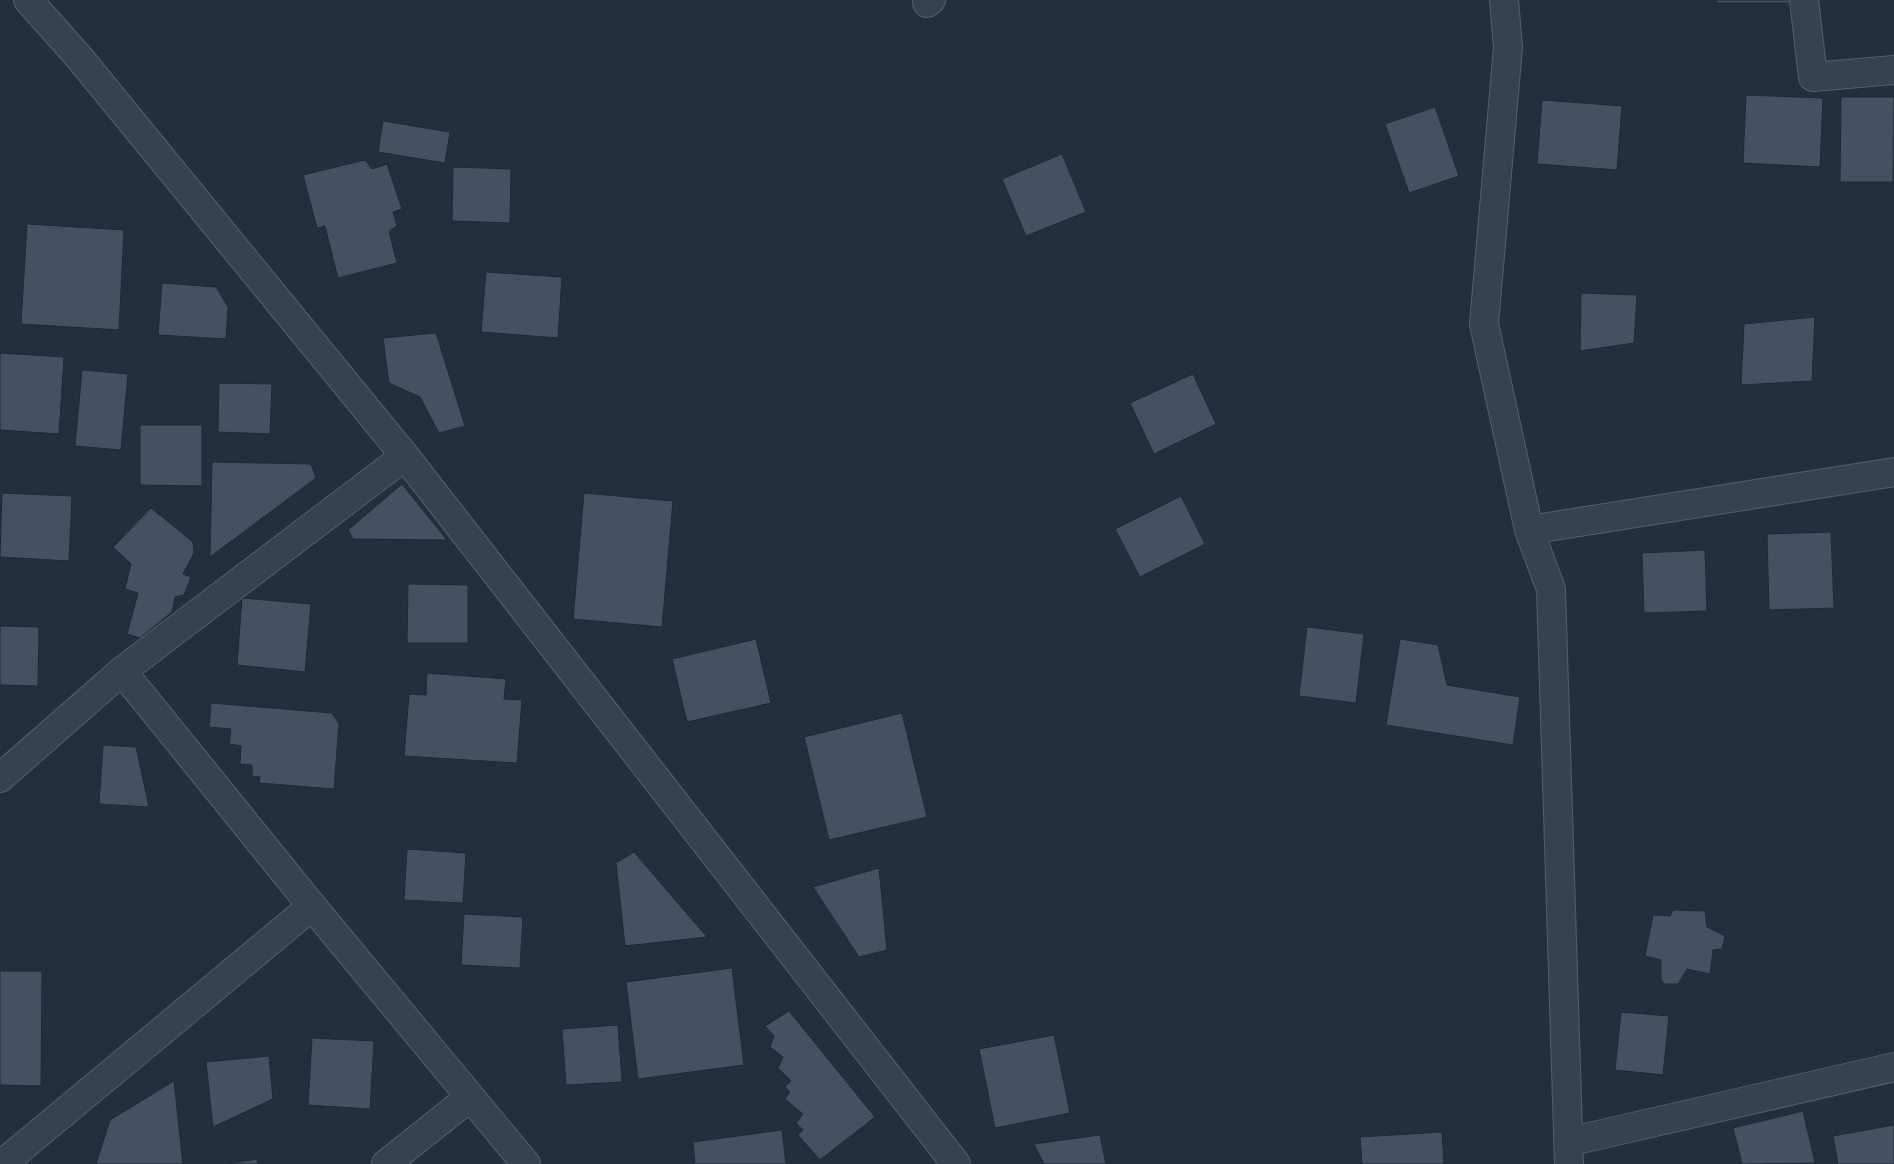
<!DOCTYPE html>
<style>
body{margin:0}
canvas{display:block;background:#242f3e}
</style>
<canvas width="1894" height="1164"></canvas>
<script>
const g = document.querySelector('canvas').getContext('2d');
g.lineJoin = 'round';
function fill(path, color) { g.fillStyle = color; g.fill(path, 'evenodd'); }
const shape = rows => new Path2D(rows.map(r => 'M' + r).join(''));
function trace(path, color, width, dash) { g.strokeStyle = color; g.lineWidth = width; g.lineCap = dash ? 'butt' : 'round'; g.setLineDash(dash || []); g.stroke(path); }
const building = shape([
 [1716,0,1796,0,1796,3,1717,3,1716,0],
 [1746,95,1823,98,1820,167,1743,163,1746,95],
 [1841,97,1894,97,1893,182,1840,182,1841,97],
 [1542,100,1622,106,1617,170,1537,164,1542,100],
 [1435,107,1459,176,1409,193,1385,124,1435,107],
 [383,121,450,132,445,163,378,152,383,121],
 [1062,154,1086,212,1026,236,1002,179,1062,154],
 [365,160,372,169,387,164,402,209,393,212,397,226,389,231,397,263,338,278,325,226,317,228,303,175,365,160],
 [453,167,511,169,510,223,452,221,453,167],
 [27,224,124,230,119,330,21,324,27,224],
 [486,272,562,277,558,338,481,332,486,272],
 [162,283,216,287,228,307,226,339,158,335,162,283],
 [1581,293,1637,295,1634,343,1580,351,1581,293],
 [1815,317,1812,381,1741,385,1744,324,1815,317],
 [436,333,465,426,439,433,420,397,389,383,383,338,436,333],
 [0,353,64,357,59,434,0,430,0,353],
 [82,370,128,374,121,450,75,446,82,370],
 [1193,374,1216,424,1154,454,1130,403,1193,374],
 [219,383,272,384,270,434,218,432,219,383],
 [140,425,202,425,202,486,140,485,140,425],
 [212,462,311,464,316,478,210,557,212,462],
 [402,484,447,540,353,539,348,530,402,484],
 [2,493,72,496,69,561,0,557,2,493],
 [584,493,673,501,662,627,573,619,584,493],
 [1181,496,1205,544,1140,577,1115,529,1181,496],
 [151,508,193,542,194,553,183,574,191,577,184,595,175,597,172,612,140,638,127,634,138,593,125,589,131,564,113,547,151,508],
 [1831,532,1834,608,1769,610,1767,534,1831,532],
 [1705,550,1707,611,1644,613,1642,553,1705,550],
 [408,584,468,585,468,643,407,643,408,584],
 [242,598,311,604,305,672,237,665,242,598],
 [0,626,39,627,38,686,0,685,0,626],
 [1307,627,1364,634,1356,703,1299,696,1307,627],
 [756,639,771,703,687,722,672,659,756,639],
 [1400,639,1438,645,1447,685,1520,697,1513,745,1386,725,1400,639],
 [427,673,506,679,504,699,522,700,517,763,404,756,409,694,426,695,427,673],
 [211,703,332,713,339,724,334,789,259,783,260,777,252,776,252,765,240,764,241,746,229,744,231,729,209,727,211,703],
 [902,713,927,817,829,840,804,737,902,713],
 [103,745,136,747,149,807,99,804,103,745],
 [407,849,466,853,463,903,404,900,407,849],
 [634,852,707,937,625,946,616,863,634,852],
 [879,868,887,950,859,957,813,887,879,868],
 [1673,910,1705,911,1707,927,1725,936,1722,949,1713,950,1710,974,1687,969,1678,984,1665,984,1661,980,1661,960,1645,956,1653,915,1670,916,1673,910],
 [464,914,523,917,520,968,461,965,464,914],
 [732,968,744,1065,638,1079,626,982,732,968],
 [0,971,42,971,41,1086,0,1085,0,971],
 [789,1011,875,1117,820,1160,798,1135,803,1130,796,1123,803,1114,785,1099,790,1092,785,1087,791,1081,778,1068,783,1057,770,1047,774,1036,765,1026,789,1011],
 [1621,1012,1669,1016,1663,1075,1615,1070,1621,1012],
 [618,1025,622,1082,566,1085,562,1029,618,1025],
 [1054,1035,1070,1113,995,1128,979,1049,1054,1035],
 [312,1038,374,1041,370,1109,308,1105,312,1038],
 [269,1056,273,1099,213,1127,206,1062,269,1056],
 [174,1081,183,1164,96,1164,110,1120,174,1081],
 [1803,1111,1815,1163,1742,1164,1733,1128,1803,1111],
 [1894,1125,1894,1164,1838,1164,1833,1136,1894,1125],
 [782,1130,786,1164,695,1164,693,1142,782,1130],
 [1442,1132,1444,1164,1362,1164,1360,1137,1442,1132],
 [1100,1135,1106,1164,1044,1164,1034,1144,1100,1135],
 [257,1159,258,1164,228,1164,257,1159]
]);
const minor = shape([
 [28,0,78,56,405,456,956,1164],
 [1504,0,1508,47,1484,324,1529,530,1551,589,1569,1164],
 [1804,0,1813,77,1894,70],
 [927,3,931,0],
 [1529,530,1894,472],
 [122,671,312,906,526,1164],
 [0,778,122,671,405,456],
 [1568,1142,1894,1067],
 [2,1164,312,906],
 [386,1164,470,1097]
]);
fill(building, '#455162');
trace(building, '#1f2835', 1);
trace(minor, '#565f6c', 30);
trace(minor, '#38414e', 28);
</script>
